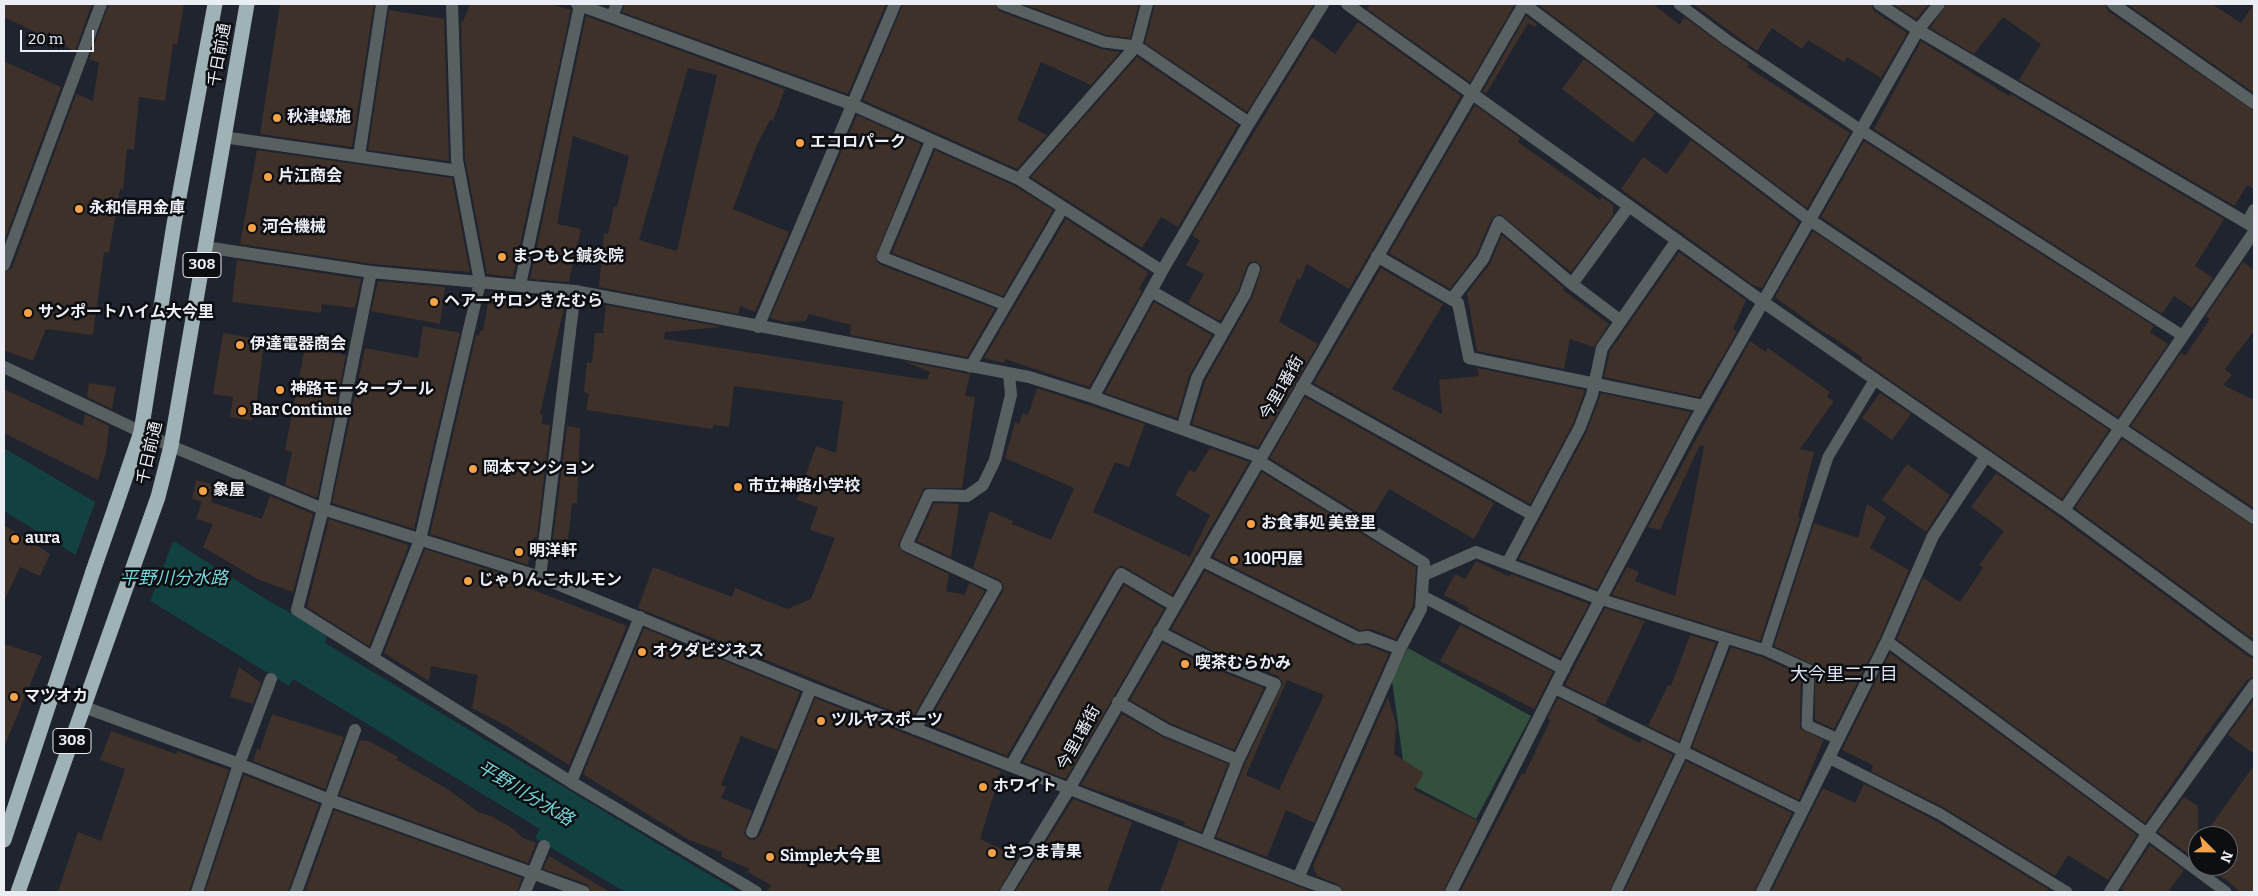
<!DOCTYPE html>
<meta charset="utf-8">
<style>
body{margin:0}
#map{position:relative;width:2258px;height:896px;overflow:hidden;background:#20242f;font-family:Bitter,serif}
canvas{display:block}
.frame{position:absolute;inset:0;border:5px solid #ebeef5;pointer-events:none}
.north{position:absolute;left:2188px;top:826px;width:50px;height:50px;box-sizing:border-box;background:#0c0e12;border:1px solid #65686d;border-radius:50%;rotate:113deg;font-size:14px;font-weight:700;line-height:20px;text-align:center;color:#ebeef5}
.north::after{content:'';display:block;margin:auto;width:18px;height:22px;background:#f6a247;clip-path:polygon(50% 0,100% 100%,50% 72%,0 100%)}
.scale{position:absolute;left:20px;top:30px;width:74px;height:22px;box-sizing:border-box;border:2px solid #ebeef5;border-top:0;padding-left:6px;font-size:15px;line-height:18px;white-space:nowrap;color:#ebeef5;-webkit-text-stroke:4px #0c0e12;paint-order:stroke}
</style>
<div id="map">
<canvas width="2258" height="896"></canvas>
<div class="frame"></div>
<div class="north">N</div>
<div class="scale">20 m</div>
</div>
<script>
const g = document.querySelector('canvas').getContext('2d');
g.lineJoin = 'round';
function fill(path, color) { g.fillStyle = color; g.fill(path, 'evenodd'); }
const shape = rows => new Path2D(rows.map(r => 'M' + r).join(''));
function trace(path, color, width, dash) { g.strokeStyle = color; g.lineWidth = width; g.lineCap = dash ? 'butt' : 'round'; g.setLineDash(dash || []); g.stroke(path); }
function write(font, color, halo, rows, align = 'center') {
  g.font = font + ' Bitter,"Noto Sans JP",serif'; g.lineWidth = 5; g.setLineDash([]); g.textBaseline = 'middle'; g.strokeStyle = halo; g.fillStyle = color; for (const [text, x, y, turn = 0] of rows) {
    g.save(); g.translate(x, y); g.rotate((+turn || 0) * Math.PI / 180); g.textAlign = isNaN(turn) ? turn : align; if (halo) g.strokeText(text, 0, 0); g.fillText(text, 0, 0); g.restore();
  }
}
const green = shape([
 [1408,648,1531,716,1476,819,1406,782,1392,680]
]);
const water = shape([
 [4,448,93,501,177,543,272,603,328,633,325,643,738,892,625,892,535,838,540,829,293,679,289,686,4,511]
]);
const pier = shape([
 [96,500,174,539,149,604,75,556]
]);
const building = shape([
 [4,4,92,4,75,51,4,17],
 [109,4,184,4,177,45,173,44,165,101,139,97,134,150,127,149,123,190,120,189,109,253,104,252,93,335,46,329,33,361,4,350,4,273,12,268,76,94,93,101,99,63,89,59],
 [280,4,374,4,352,147,260,134],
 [470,4,550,4,571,10,513,277,487,274,465,159,461,22,463,22],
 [625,4,886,4,848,94,622,12],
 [903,4,995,4,999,11,1101,49,1120,52,1091,85,1041,62,1017,120,1047,135,1017,169,863,100],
 [1023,4,1139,4,1130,38,1106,35],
 [1155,4,1314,4,1247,112,1145,43],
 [1371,4,1515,4,1470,82,1367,9],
 [1537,4,1653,4,1680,25,1684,17,1749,64,1747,67,1850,133,1807,208],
 [1693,4,1871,4,1874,11,1907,33,1881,78,1847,57,1844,62,1808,40,1802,49,1772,28,1757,51],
 [1893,4,1929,4,1916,19],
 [1947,4,2105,4,2108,11,2254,111,2254,189,2247,185,2235,205,2233,205,2019,80,2041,44,2003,17,1974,54,1930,28],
 [2127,4,2212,4,2241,23,2254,4,2254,93],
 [389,10,444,19,449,161,368,150],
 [586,16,785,89,773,121,770,120,756,147,733,209,789,232,755,312,740,306,738,314,599,287,604,233,608,234,614,207,617,207,629,156,573,136,557,224,581,229,569,282,530,279],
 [688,68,717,75,677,251,639,240],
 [1526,16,1537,24,1536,27,1528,23,1486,94,1483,91],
 [1358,22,1461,96,1349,289,1307,264,1300,280,1297,279,1279,322,1318,344,1258,447,1192,424,1205,381,1252,298,1262,267,1256,261,1248,263,1238,291,1220,321,1188,303,1204,274,1186,265,1200,241,1192,235,1312,37,1335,54],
 [1921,41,2009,96,2011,94,2224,219,2195,266,2213,278,2192,308,2174,296,2162,314,1874,129],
 [1137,57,1238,125,1178,227,1161,217,1142,248,1031,177],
 [1584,59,1655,113,1633,143,1562,89],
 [4,61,61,87,4,242],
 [1475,105,1520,138,1518,142,1545,161,1600,200,1602,197,1613,205,1613,215,1571,272,1500,214,1492,218,1476,255,1450,289,1389,253],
 [857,115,921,144,875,258,879,264,995,309,967,357,850,335,851,325,809,314,806,321,785,322,770,318],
 [1691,140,1799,222,1762,288,1753,285,1621,189,1643,157,1667,174],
 [1864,141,2154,326,2150,332,2168,344,2118,417,1821,217],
 [257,150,452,178,470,272,372,264,240,244],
 [935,150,1015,186,1053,210,1003,296,892,253],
 [1066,219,1148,272,1139,289,1142,291,1089,387,1005,359,1004,363,984,358],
 [1813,231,2109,430,2062,499,1861,360,1863,358,1828,334,1827,335,1775,297],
 [1502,235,1564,288,1563,290,1609,324,1594,347,1570,339,1564,369,1477,351,1467,293,1490,264],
 [1679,252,1746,300,1733,329,1737,332,1699,397,1604,377,1610,351],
 [237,260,361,279,355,308,322,304,321,313,232,302],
 [2243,262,2254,270,2254,331,2225,369,2232,375,2223,385,2254,400,2254,508,2131,426,2181,353,2185,356,2210,319,2206,316],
 [1381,268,1443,304,1392,389,1442,414,1439,380,1479,376,1477,368,1585,390,1573,424,1530,504,1314,383],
 [378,281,445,287,440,324,371,311],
 [490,291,566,298,540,414,543,415,541,424,550,425,537,538,534,537,528,565,430,534,476,335,479,336,480,331,483,331],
 [1154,302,1212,335,1189,376,1177,418,1105,393],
 [606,305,722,327,665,332,664,339,927,380,930,372,903,361,970,374,965,396,975,397,962,488,924,488,898,545,903,552,949,574,946,591,965,595,969,583,985,591,912,719,638,608,653,567,732,597,735,588,787,609,811,599,835,538,810,530,818,507,797,500,816,446,836,453,843,401,734,386,729,427,714,425,712,429,586,410,589,394,584,392,587,362,592,363,595,333,603,333],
 [423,326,460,333,414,529,332,503,365,348,418,358],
 [223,333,264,340,257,400,252,421,230,417,233,397,213,394],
 [1750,341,1766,352,1768,348,1830,392,1827,397,1834,401,1800,449,1814,452,1798,517,1800,518,1760,641,1612,595,1627,567,1639,572,1635,581,1675,596,1704,447,1700,445,1660,530,1648,527],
 [305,347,346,355,317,498,285,485,292,452,285,450],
 [89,383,116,387,112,409,87,397],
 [1037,388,1145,424,1129,467,1115,462,1093,512,1190,557,1210,515,1175,495,1189,470,1195,472,1210,448,1249,462,1172,595,1125,567,1121,566,1114,570,1007,756,927,724,1003,591,1004,586,1000,580,973,568,990,511,1013,521,1012,524,1051,540,1074,488,1005,458,1015,422,1019,424,1023,413,1028,415],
 [4,389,83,426,85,414,109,426,106,453,98,480,4,433],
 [1601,393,1691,412,1597,589,1519,559,1587,431],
 [1880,393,1911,414,1892,440,1862,418],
 [1305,397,1494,503,1474,539,1389,489,1370,520,1270,458],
 [567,426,580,428,577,503,572,503,568,540,553,539],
 [2122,439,2254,526,2254,640,2075,508],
 [1907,464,1950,495,1926,532,1882,500],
 [1262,472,1416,567,1413,606,1396,639,1371,629,1360,630,1213,557],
 [1996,473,2059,517,2249,657,2254,658,2254,677,2247,680,2210,729,2145,823,1897,639,1923,578,1960,602,1983,568,1979,565,2004,531,1971,507],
 [196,480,215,485,211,502,262,519,270,496,313,514,293,592,259,580,203,547,213,524,196,519,202,501,192,499],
 [934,503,959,504,951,557,917,541],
 [1867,504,1886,517,1870,548,1909,570,1880,638,1834,729,1815,720,1815,666,1774,646,1814,523,1858,538],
 [329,519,409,545,369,646,307,607],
 [4,525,50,554,40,576,20,567,4,601],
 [425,549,524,581,523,586,627,626,569,765,505,725,472,708,478,675,431,666,429,681,384,653],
 [1476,561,1510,577,1511,574,1589,604,1560,658,1467,610,1469,608,1444,595,1455,574,1465,579],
 [1205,571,1354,645,1367,645,1389,654,1314,823,1286,810,1267,857,1216,837,1245,763,1283,683,1278,676,1215,652,1171,629],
 [1287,680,1324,695,1279,790,1246,775],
 [1124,585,1164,609,1066,779,1023,762],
 [1605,608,1645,621,1605,705,1565,685],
 [1460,625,1553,672,1534,709,1440,661],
 [644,628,800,692,777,750,741,736,721,785,726,787,721,798,752,811,744,833,748,839,754,840,760,835,815,698,1001,771,980,839,1018,857,998,892,767,892,771,885,748,872,750,869,721,857,722,852,689,840,586,776,583,774],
 [1690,635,1716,643,1679,741,1648,726,1668,685,1671,686],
 [1163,643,1209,667,1264,688,1234,750,1170,723,1130,700],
 [4,644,42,656,4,747],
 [1731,647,1762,657,1801,675,1800,728,1827,742,1823,741,1799,800,1692,747],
 [1890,653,2137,835,2108,880,2068,855,2055,876,1943,807,1871,771,1873,765,1842,750],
 [239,667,261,683,253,704,230,697],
 [1388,697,1396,724,1394,754,1424,773,1414,790,1478,821,1443,892,1344,892,1339,885,1317,876,1313,866],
 [1558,698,1598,718,1597,721,1614,730,1640,743,1642,739,1673,755,1609,892,1460,892,1522,773,1524,775,1550,721,1548,717],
 [2254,699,2254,754,2228,735],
 [272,714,344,737,325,789,253,761,257,749,260,750],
 [1122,714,1163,737,1228,764,1201,832,1184,825,1186,822,1081,785],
 [111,731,176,754,177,751,229,770,189,892,58,892,78,832,101,841,125,769,100,760],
 [360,740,368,741,398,757,397,760,449,790,478,812,491,816,514,829,521,837,536,843,528,863,340,795],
 [1686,761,1792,813,1754,892,1624,892],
 [2254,765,2254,892,2240,892,2228,881,2205,866,2228,866,2228,836,2204,836],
 [244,775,319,804,288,892,205,892],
 [1864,784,1936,821,2048,889,2046,892,1771,892,1823,788,1855,803],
 [2184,797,2198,806,2198,861,2158,832],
 [1073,799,1132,822,1107,892,1015,892],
 [334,810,522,878,517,892,305,892],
 [1179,840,1308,890,1308,892,1160,892],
 [2150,845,2184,870,2168,892,2126,892,2121,889],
 [549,856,610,892,592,892,587,884,543,869]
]);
const lane = shape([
 [1002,4,1104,42,1136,46],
 [1679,4,1727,40,1861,130,2183,336],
 [931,140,882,257,1006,305],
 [970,367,1063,208],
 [1600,599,1765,650,1809,670,1807,725,1838,739],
 [1887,641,2226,892],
 [1765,650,1828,457,1875,379],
 [1554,688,1803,810],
 [1829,758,1940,814,2067,892],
 [1616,892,1683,751,1726,638]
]);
const street = shape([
 [577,4,851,104,1019,179,1162,271],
 [1347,4,1763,302,2064,510,2254,650],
 [1524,4,1810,220,2254,518],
 [1879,4,1918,30,2254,227],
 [2113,4,2254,103],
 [612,16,617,4],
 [1136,46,1249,123],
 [223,137,459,171],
 [359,156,382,4],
 [1019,179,1136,46,1147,4],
 [2247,223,2254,210],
 [205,247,371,272,575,291,1029,377,1093,397,1260,457],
 [1377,256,1458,303,1469,358,1703,406],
 [4,265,101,4],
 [371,272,323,509,297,610,571,782,756,892],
 [1572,284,1629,206],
 [520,285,580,5],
 [1151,291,1223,332],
 [1452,299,1483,259,1499,222,1572,284,1621,321],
 [758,327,895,4],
 [4,367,171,446,323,509,540,577,811,688,1298,878],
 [1302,386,1533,515],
 [1093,397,1162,271,1249,123,1323,4],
 [1182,429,1197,378,1245,294,1254,269],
 [1259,461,1424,563,1421,609,1400,649,1298,878,1336,892],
 [2064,510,2254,232],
 [1201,560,1358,638,1368,637,1400,649],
 [1508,562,1580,427,1592,395,1602,348,1677,240],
 [1424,575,1476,552,1600,599],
 [540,577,575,291],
 [1422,596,1564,669],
 [1159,632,1212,659,1275,684,1238,760,1206,842],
 [373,658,420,540,480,282,457,160,452,4],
 [1118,702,1166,730,1238,760],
 [84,707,239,764,330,800,584,892],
 [915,729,996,587,906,545,929,495,967,496,983,485,995,460,1011,395,1009,374],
 [1011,766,1121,574,1174,605],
 [571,782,640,617],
 [752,832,811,688],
 [197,892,239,764,271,679],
 [296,892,355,730],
 [525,892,544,846],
 [1006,892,1069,789,1524,4],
 [1451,892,1566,664,1694,423,1918,30,1939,4],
 [1762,892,1887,641,1933,536,1986,456],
 [2110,892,2147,834,2254,685]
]);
const highway = shape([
 [116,505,141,432,174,224,215,4],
 [4,840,93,571],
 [18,892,158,497,171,446,247,4]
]);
const highwayBridge = shape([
 [93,571,116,505]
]);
const markers = [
 [277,118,5,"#f6a247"],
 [800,143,5,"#f6a247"],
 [268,177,5,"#f6a247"],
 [79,209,5,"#f6a247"],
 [252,228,5,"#f6a247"],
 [502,257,5,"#f6a247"],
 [434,302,5,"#f6a247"],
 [28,313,5,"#f6a247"],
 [240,345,5,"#f6a247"],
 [280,390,5,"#f6a247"],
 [242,411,5,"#f6a247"],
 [473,469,5,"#f6a247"],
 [738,487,5,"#f6a247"],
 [203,491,5,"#f6a247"],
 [1251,524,5,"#f6a247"],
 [15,539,5,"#f6a247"],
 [519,552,5,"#f6a247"],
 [1234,560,5,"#f6a247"],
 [468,581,5,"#f6a247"],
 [642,652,5,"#f6a247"],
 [1185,664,5,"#f6a247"],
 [14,697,5,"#f6a247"],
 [821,721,5,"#f6a247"],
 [983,787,5,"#f6a247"],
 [992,853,5,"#f6a247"],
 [770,857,5,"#f6a247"]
];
const shields = [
 [202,265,38],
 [72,741,38]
];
const shieldNames = [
 ["308",202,265],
 ["308",72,741]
];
const streetNames = [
 ["千日前通",220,55,-80],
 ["今里1番街",1282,388,-60],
 ["千日前通",150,453,-77],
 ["今里1番街",1079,738,-61]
];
const poiNames = [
 ["秋津螺施",287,118],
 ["エコロパーク",810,143],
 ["片江商会",278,177],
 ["永和信用金庫",89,209],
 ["河合機械",262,228],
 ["まつもと鍼灸院",512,257],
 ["ヘアーサロンきたむら",444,302],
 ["サンポートハイム大今里",38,313],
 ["伊達電器商会",250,345],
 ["神路モータープール",290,390],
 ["Bar Continue",252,411],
 ["岡本マンション",483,469],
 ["市立神路小学校",748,487],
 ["象屋",213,491],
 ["お食事処 美登里",1261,524],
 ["aura",25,539],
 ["明洋軒",529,552],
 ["100円屋",1244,560],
 ["じゃりんこホルモン",478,581],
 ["オクダビジネス",652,652],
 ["喫茶むらかみ",1195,664],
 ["マツオカ",24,697],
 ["ツルヤスポーツ",831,721],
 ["ホワイト",993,787],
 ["さつま青果",1002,853],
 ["Simple大今里",780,857]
];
const waterNames = [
 ["平野川分水路",174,579],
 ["平野川分水路",525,794,31]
];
const neighbourhoodNames = [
 ["大今里二丁目",1844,675]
];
fill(green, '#33503e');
fill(water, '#124142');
fill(pier, '#20242f');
fill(building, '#3d3129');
trace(lane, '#586061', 11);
trace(street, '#586061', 12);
trace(highway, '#9fb2b6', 15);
trace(highwayBridge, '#9fb2b6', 15);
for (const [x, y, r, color] of markers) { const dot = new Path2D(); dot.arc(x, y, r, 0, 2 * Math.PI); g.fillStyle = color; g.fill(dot); trace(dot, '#0c0e12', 2); }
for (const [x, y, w] of shields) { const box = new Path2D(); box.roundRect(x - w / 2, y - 12.5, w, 25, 4); g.fillStyle = '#0c0e12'; g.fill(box); trace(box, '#ebeef5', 1); }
write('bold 15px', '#ebeef5', null, shieldNames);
write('16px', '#ebeef5', '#0c0e12', streetNames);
write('bold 16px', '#ebeef5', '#0c0e12', poiNames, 'left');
write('italic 18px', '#74d5d8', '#0c0e12', waterNames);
write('18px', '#dee4f3', '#0c0e12', neighbourhoodNames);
</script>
